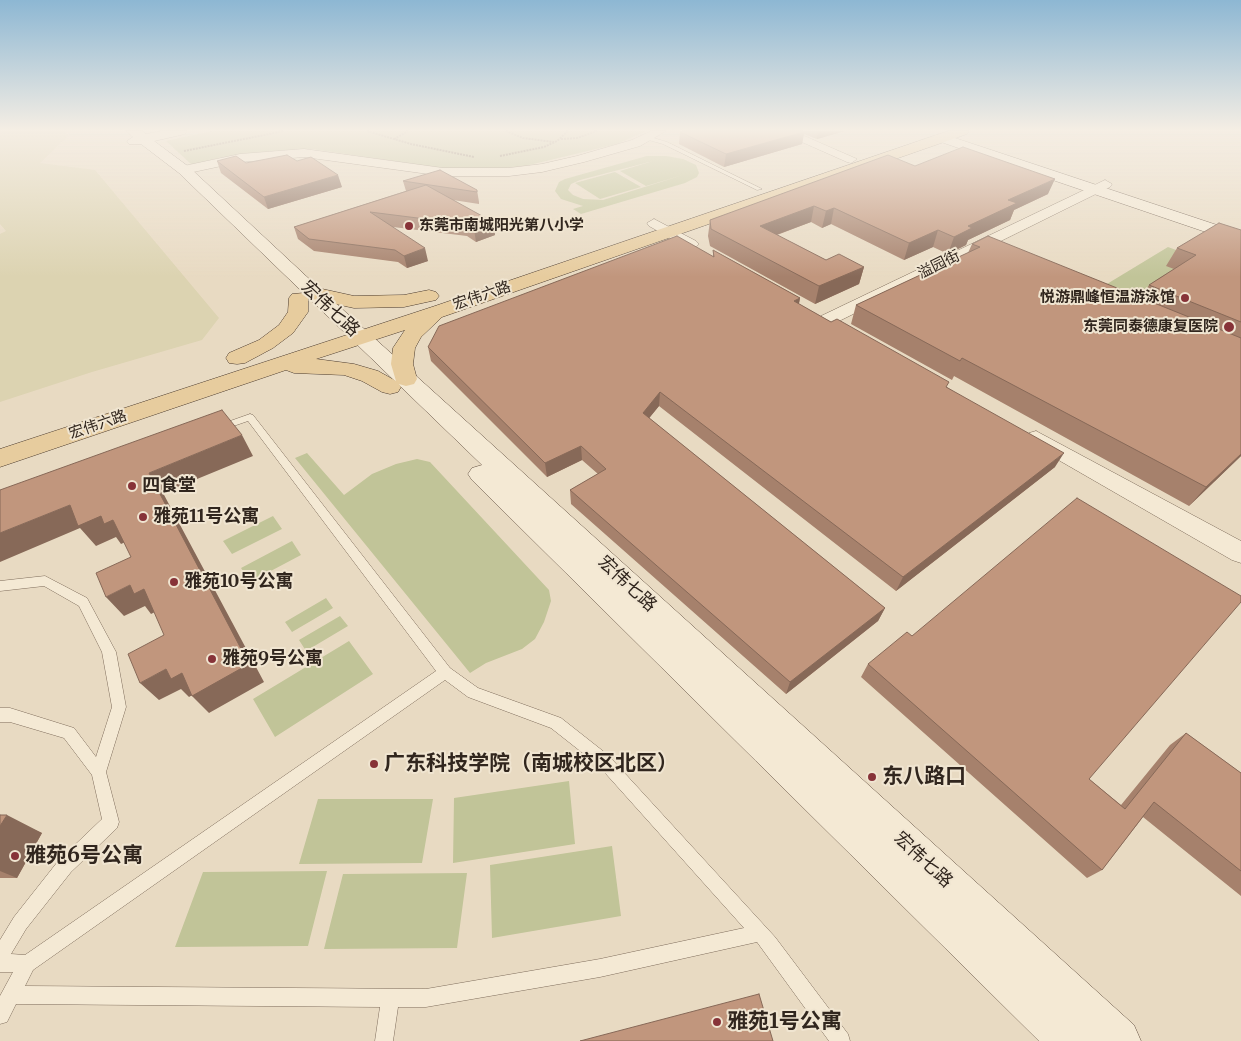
<!DOCTYPE html>
<meta charset="utf-8">
<style>
body{margin:0}
canvas{display:block;background:#e8dac2}
</style>
<canvas width="1241" height="1041"></canvas>
<script>
const g = document.querySelector('canvas').getContext('2d');
g.lineJoin = 'round';
function fill(path, color) { g.fillStyle = color; g.fill(path, 'evenodd'); }
const shape = rows => new Path2D(rows.map(r => 'M' + r).join(''));
function trace(path, color, width, dash) { g.strokeStyle = color; g.lineWidth = width; g.lineCap = dash ? 'butt' : 'round'; g.setLineDash(dash || []); g.stroke(path); }
function write(font, color, halo, rows, align = 'center') {
  g.font = font + ' Merriweather,"Noto Sans SC",serif'; g.lineWidth = 4; g.setLineDash([]); g.textBaseline = 'middle'; g.strokeStyle = halo; g.fillStyle = color; for (const [text, x, y, turn = 0] of rows) {
    g.save(); g.translate(x, y); g.rotate((+turn || 0) * Math.PI / 180); g.textAlign = isNaN(turn) ? turn : align; if (halo) g.strokeText(text, 0, 0); g.fillText(text, 0, 0); g.restore();
  }
}
const farmland = shape([
 [2,131,64,131,69,135,40,163,95,170,219,318,202,340,92,372,0,402,0,234,6,231,0,224,0,135]
]);
const green = shape([
 [211,131,647,131,617,144,525,166,490,170,460,171,312,149,275,151,219,158,192,165,166,141],
 [647,156,666,156,683,159,696,165,699,173,697,177,685,183,581,214,573,209,583,206,561,199,555,191,559,182,565,179],
 [653,161,620,171,646,186,683,175,603,200,583,199,573,195,568,190,571,184,580,180],
 [615,172,641,187,600,199,575,183],
 [1168,247,1241,274,1211,332,1102,287],
 [307,453,344,495,372,474,396,464,417,459,430,462,549,590,551,601,544,622,535,639,522,649,486,663,470,673,295,458],
 [273,516,282,529,232,554,223,541],
 [292,541,301,555,250,582,241,568],
 [326,598,333,608,292,632,285,622],
 [340,616,348,626,306,651,299,640],
 [349,641,373,674,275,737,253,699],
 [569,781,575,844,453,863,454,798],
 [318,799,433,799,422,863,299,864],
 [612,846,621,916,492,938,490,865],
 [327,871,308,946,175,947,203,872],
 [467,873,457,948,324,949,343,874]
]);
const path = shape([
 [367,131,411,144,474,157],
 [506,131,523,138,554,142],
 [394,139,408,131],
 [561,139,577,138,597,131],
 [184,151,284,131],
 [500,156,544,147,557,141,568,131]
]);
const lane = shape([
 [647,136,667,142,762,189,757,190,663,144,645,139,647,136],
 [250,414,253,415,450,668,478,688,561,718,608,755,775,937,848,1034,850,1041,829,1041,757,942,600,977,426,1007,398,1007,393,1041,375,1041,380,1007,16,1004,7,1022,0,1024,0,996,13,972,0,972,0,940,14,917,59,860,102,819,92,775,64,738,10,722,0,722,0,708,10,708,74,728,96,757,112,707,102,652,79,606,44,586,0,591,0,581,45,576,87,598,116,652,126,707,106,772,119,822,117,828,71,872,26,929,11,954,25,955,436,671,248,421,219,431,214,428,216,426,250,414],
 [445,680,468,697,551,728,598,765,744,928,600,959,426,989,25,986,33,970,445,680]
]);
const street = shape([
 [651,131,666,131,640,146,584,162,542,172,509,176,443,176,304,157,240,162,184,174,178,170,179,167,240,154,304,149,443,168,509,168,542,164,577,156,632,140,651,131],
 [777,131,793,131,857,159,851,163,847,162,777,131],
 [1105,180,1112,184,1110,187,833,324,827,325,821,324,818,320,821,316,1105,180],
 [654,219,696,241,699,244,696,247,686,247,649,226,647,223,654,219],
 [1036,431,1241,541,1241,563,1232,560,1029,443,1025,438,1029,433,1036,431]
]);
const secondary = shape([
 [126,131,142,131,146,134,161,131,187,131,185,134,154,141,189,167,320,289,1134,1025,1141,1041,1039,1041,472,480,468,474,472,468,482,465,179,173,141,144,129,144,127,141,133,137,126,131],
 [943,134,1241,233,1241,244,938,141,936,138,943,134]
]);
const primary = shape([
 [948,131,969,131,967,134,442,317,421,337,415,348,413,364,417,379,414,384,406,386,399,384,401,387,398,392,390,394,382,392,362,381,344,375,294,373,286,370,0,467,0,449,435,306,948,131],
 [405,330,393,348,391,364,396,381,378,371,354,364,316,359,405,330],
 [313,287,354,296,404,295,429,290,436,292,439,296,436,300,404,307,354,308,308,298,308,312,293,333,273,348,245,363,237,364,229,363,226,358,229,353,259,340,279,325,288,312,289,298,292,294,304,293,306,289,313,287]
]);
const wall = shape([
 [683,131,845,131,817,139,804,134,802,144,724,167,679,144,680,132],
 [217,161,246,163,297,161,342,187,268,209,221,173],
 [915,166,1048,194,1014,210,1010,220,968,240,966,245,948,254,933,247,904,260,831,224,822,228,811,222,777,235,826,260,864,267,859,284,815,304,710,246,708,236,710,220],
 [403,181,477,190,479,202,479,204,453,200,493,222,495,235,476,242,467,236,393,227,428,261,407,268,398,262,314,251,298,239,294,227,406,191],
 [1241,230,1241,456,1189,506,954,376,952,380,851,324,856,305,968,253,972,244,1141,298,1149,285,1174,269,1166,266,1177,248],
 [713,250,800,298,799,304,947,387,1055,467,896,591,659,406,649,418,885,608,878,621,786,694,571,504,570,490,598,474,582,460,547,477,431,361,428,347,713,256],
 [868,664,1089,779,1121,805,1170,745,1186,733,1241,773,1241,896,1143,817,1102,870,1087,878,861,677],
 [0,815,42,833,17,878,0,878]
]);
const shadedWall = shape([
 [818,131,845,131,817,139],
 [804,132,802,144,724,167,726,154],
 [338,175,342,187,268,209,264,197],
 [1055,179,1048,194,1014,210,1010,220,968,240,966,245,948,254,954,237,968,226,1008,200],
 [814,206,811,222,757,242,760,226],
 [834,208,831,224,822,228,826,211],
 [493,222,495,235,476,242,474,229],
 [938,230,933,247,904,260,909,243],
 [425,248,428,261,407,268,404,256],
 [864,267,859,284,815,304,819,286],
 [800,298,797,312,794,301],
 [660,392,659,406,642,427,643,413],
 [242,435,253,456,163,493,264,682,209,713,192,696,149,473],
 [581,446,582,460,547,477,545,463],
 [1064,453,1055,467,896,591,903,577],
 [1241,454,1241,456,1189,506,1206,487],
 [70,505,101,516,113,520,130,540,121,544,116,537,96,546,80,528,0,562,0,533],
 [130,585,144,589,161,609,151,614,145,606,124,616,106,597],
 [885,608,878,621,786,694,790,682],
 [166,669,182,673,199,691,189,697,181,689,159,700,140,683],
 [7,815,42,833,17,878,0,871,0,826]
]);
const building = shape([
 [683,131,803,131,804,132,726,154,680,132,683,131],
 [963,147,1055,179,1008,200,1017,203,968,226,972,228,954,237,938,230,909,243,834,208,826,211,814,206,760,226,826,260,839,254,864,267,819,286,711,229,710,220,888,155,915,166,963,147],
 [287,155,297,161,311,157,338,175,264,197,217,161,236,156,246,163,287,155],
 [440,170,477,190,477,192,403,181,440,170],
 [426,185,493,222,474,229,465,224,370,212,425,248,404,256,395,250,309,239,294,227,426,185],
 [1219,223,1241,230,1241,322,1149,285,1196,255,1177,248,1219,223],
 [677,236,714,257,713,250,800,298,794,301,831,322,837,319,949,382,946,387,1064,453,903,577,660,392,643,413,885,608,790,682,570,490,606,469,581,446,545,463,428,347,439,326,677,236],
 [988,236,1241,338,1241,454,1206,487,962,358,960,361,856,305,980,247,972,244,988,236],
 [222,410,242,435,149,473,249,664,192,696,182,673,171,679,166,669,140,683,128,654,164,635,144,589,134,594,130,585,106,597,96,573,131,557,113,520,104,524,101,516,78,526,70,505,0,533,0,490,222,410],
 [1077,498,1241,596,1241,602,1089,779,1125,809,1186,733,1241,773,1241,871,1154,802,1102,870,868,664,907,632,912,636,1077,498],
 [0,815,7,815,0,826,0,815],
 [759,994,773,1041,580,1041,759,994]
]);
const markers = [
 [409,226,5,"#873338"],
 [1185,298,5,"#873338"],
 [1229,327,6,"#873338"],
 [132,486,5,"#873338"],
 [143,517,5,"#873338"],
 [174,582,5,"#873338"],
 [212,659,5,"#873338"],
 [374,764,5,"#873338"],
 [872,777,5,"#873338"],
 [15,856,5,"#873338"],
 [717,1022,5,"#873338"]
];
const farPoinames = [
 ["东莞市南城阳光第八小学",419,226,"left"],
 ["悦游鼎峰恒温游泳馆",1175,298],
 ["东莞同泰德康复医院",1218,327]
];
const farStreetnames = [
 ["溢园街",939,265,-26],
 ["宏伟六路",482,296,-19],
 ["宏伟六路",98,425,-19]
];
const streetNames = [
 ["宏伟七路",330,309,43],
 ["宏伟七路",627,584,43],
 ["宏伟七路",923,860,43]
];
const poiNames = [
 ["四食堂",142,486],
 ["雅苑11号公寓",153,517],
 ["雅苑10号公寓",184,582],
 ["雅苑9号公寓",222,659]
];
const nearPoinames = [
 ["广东科技学院（南城校区北区）",384,764],
 ["东八路口",882,777],
 ["雅苑6号公寓",25,856],
 ["雅苑1号公寓",727,1022]
];
fill(farmland, '#dcd3b1');
fill(green, '#c1c498');
trace(lane, '#7f6d5c', 1);
trace(street, '#7f6d5c', 1);
trace(secondary, '#614e3f', 1);
trace(primary, '#4d3c2f', 1);
trace(path, '#7f6d5c', 2, [2, 1]);
fill(lane, '#f4e9d4');
fill(street, '#f4e9d4');
fill(secondary, '#f4e9d4');
fill(primary, '#e7cc9e');
fill(wall, '#a6816c');
fill(shadedWall, '#876958');
fill(building, '#c1967d');
trace(building, '#876958', 1);
const sky = g.createLinearGradient(0, 0, 0, 277);
sky.addColorStop(0, '#8db7d3');
sky.addColorStop(0.47, '#f5eee4');
sky.addColorStop(1, '#f5eee400');
g.fillStyle = sky;
g.fillRect(0, 0, 1241, 277);
for (const [x, y, r, color] of markers) { const dot = new Path2D(); dot.arc(x, y, r, 0, 2 * Math.PI); g.fillStyle = color; g.fill(dot); trace(dot, '#f0e5d1', 2); }
write('bold 15px', '#31261e', '#f0e5d1', farPoinames, 'right');
write('15px', '#31261e', '#f0e5d1', farStreetnames);
write('18px', '#31261e', '#f0e5d1', streetNames);
write('bold 18px', '#31261e', '#f0e5d1', poiNames, 'left');
write('bold 21px', '#31261e', '#f0e5d1', nearPoinames, 'left');
</script>
